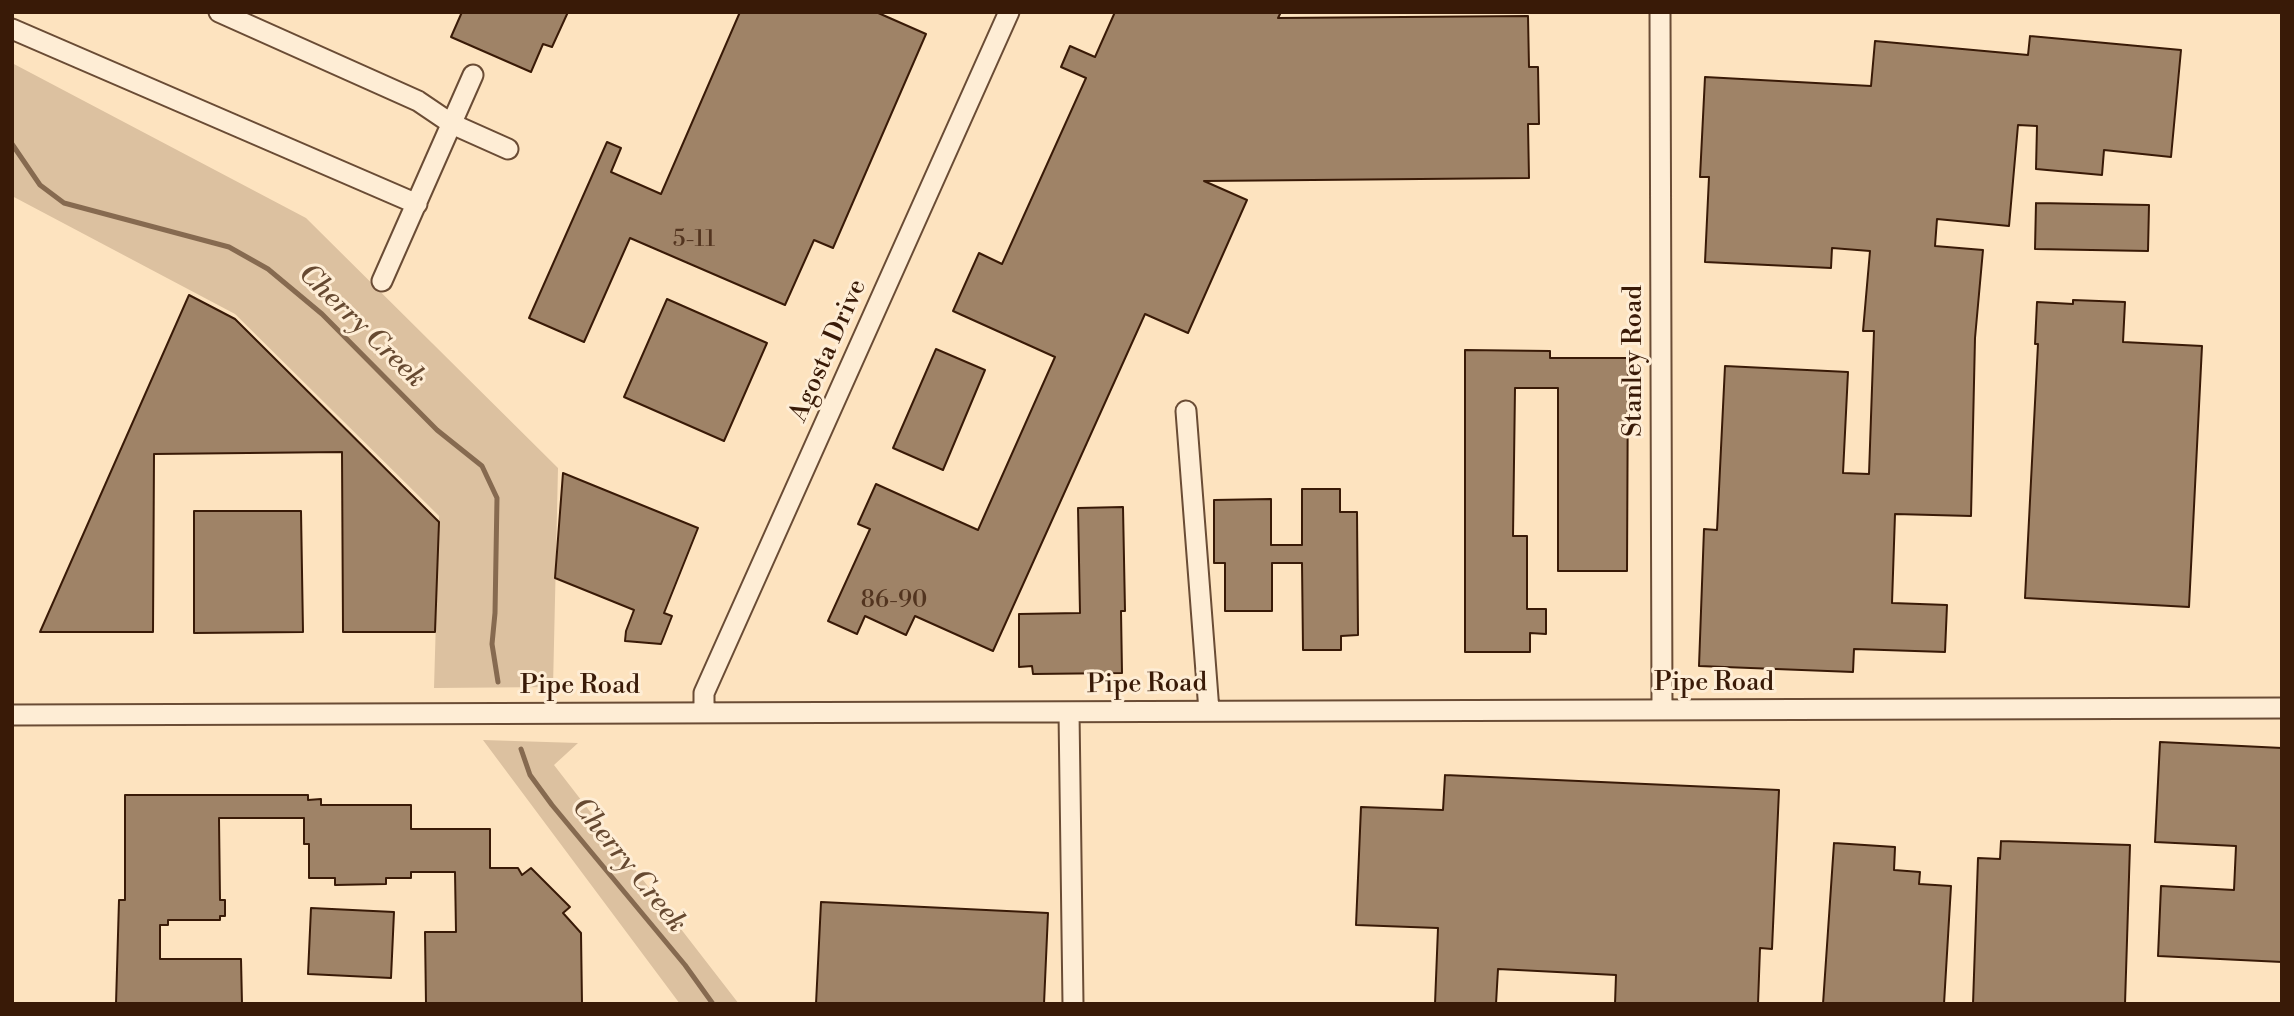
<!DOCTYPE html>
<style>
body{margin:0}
#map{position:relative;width:2294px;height:1016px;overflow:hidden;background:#fde3bf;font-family:"Libre Bodoni",serif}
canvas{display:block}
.frame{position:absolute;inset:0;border:14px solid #391a07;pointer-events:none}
</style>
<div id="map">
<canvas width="2294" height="1016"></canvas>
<div class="frame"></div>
</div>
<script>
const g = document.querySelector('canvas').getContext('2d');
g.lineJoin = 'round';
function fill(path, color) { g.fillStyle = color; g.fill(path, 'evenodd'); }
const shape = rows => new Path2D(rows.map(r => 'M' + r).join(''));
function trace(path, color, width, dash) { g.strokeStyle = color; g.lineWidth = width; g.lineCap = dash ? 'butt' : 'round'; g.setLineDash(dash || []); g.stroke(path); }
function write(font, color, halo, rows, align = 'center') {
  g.font = font + ' "Libre Bodoni",serif'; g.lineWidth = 6; g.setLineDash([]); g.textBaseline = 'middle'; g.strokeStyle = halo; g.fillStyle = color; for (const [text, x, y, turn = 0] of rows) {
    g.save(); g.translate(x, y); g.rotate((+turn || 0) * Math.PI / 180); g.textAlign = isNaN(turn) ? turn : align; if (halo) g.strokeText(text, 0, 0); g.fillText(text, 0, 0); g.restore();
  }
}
const green = shape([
 [12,63,306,218,558,468,553,687,434,688,439,516,235,314,12,196],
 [483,740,578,743,554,765,739,1004,680,1004]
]);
const stream = shape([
 [12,144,40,185,64,203,229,247,268,269,322,314,437,430,482,466,497,498,495,613,492,644,498,682],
 [521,749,530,775,552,805,685,965,713,1004]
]);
const building = shape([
 [462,12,568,12,552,47,543,44,531,72,451,37,462,12],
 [740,12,876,12,926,34,833,248,814,240,785,305,630,238,584,342,529,318,607,142,621,148,611,172,661,194,740,12],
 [1115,12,1281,12,1278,18,1528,16,1529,67,1538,67,1539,124,1528,124,1529,178,1204,181,1247,200,1188,333,1145,314,993,651,915,616,906,635,865,616,857,634,828,621,870,529,858,524,876,484,978,530,1055,357,953,311,979,253,1002,264,1086,78,1061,67,1070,46,1095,57,1115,12],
 [2030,36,2181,50,2171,157,2104,150,2102,175,2036,169,2037,126,2018,125,2009,226,1937,219,1935,246,1983,250,1975,338,1971,516,1895,514,1892,603,1947,605,1945,652,1854,649,1853,672,1699,666,1704,529,1717,530,1725,366,1848,372,1843,473,1869,474,1874,331,1863,331,1870,251,1832,248,1831,268,1705,262,1709,177,1700,177,1705,77,1871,86,1875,41,2028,55,2030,36],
 [2036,203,2149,205,2148,251,2035,249,2036,203],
 [189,295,235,319,439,522,435,632,343,632,342,452,154,454,153,632,40,632,189,295],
 [667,299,767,343,724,441,624,397,667,299],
 [2073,300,2125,302,2123,342,2202,346,2189,607,2025,598,2038,344,2035,344,2037,302,2073,304,2073,300],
 [936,349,985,370,943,470,893,448,936,349],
 [1465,350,1550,351,1550,358,1628,358,1627,571,1558,571,1558,388,1515,388,1513,536,1527,536,1527,609,1546,609,1546,634,1530,633,1530,652,1465,652,1465,350],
 [563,473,698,528,664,613,672,616,661,644,625,641,626,631,634,610,555,578,563,473],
 [1302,489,1340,489,1340,512,1357,512,1358,635,1341,636,1341,650,1303,650,1302,563,1272,563,1272,611,1225,611,1225,563,1214,563,1214,500,1271,499,1271,545,1302,545,1302,489],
 [1123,507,1125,611,1121,611,1122,673,1033,674,1032,666,1019,667,1019,614,1080,613,1078,508,1123,507],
 [194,511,301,511,303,632,194,633,194,511],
 [2160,742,2282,748,2282,962,2158,956,2161,886,2234,890,2236,846,2155,842,2160,742],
 [1445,775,1779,790,1772,949,1760,948,1758,1004,1615,1004,1616,975,1498,969,1496,1004,1435,1004,1438,928,1356,925,1361,807,1443,810,1445,775],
 [125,795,308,795,308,800,321,799,321,805,411,805,411,829,490,829,490,868,518,868,522,875,531,868,570,907,563,913,581,933,582,1004,426,1004,425,932,456,932,455,872,411,872,411,878,386,878,386,884,335,885,335,878,309,878,309,844,304,844,304,818,219,818,220,900,225,900,225,916,220,916,220,920,168,920,168,925,160,925,160,959,241,959,242,1004,116,1004,119,900,125,900,125,795],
 [2001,841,2130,845,2125,1004,1973,1004,1978,858,2000,859,2001,841],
 [1834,843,1895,847,1894,870,1920,872,1919,884,1951,886,1944,1004,1823,1004,1834,843],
 [821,902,1048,913,1044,1004,816,1004,821,902],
 [311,908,394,912,391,978,308,974,311,908]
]);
const minor = shape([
 [219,12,418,101,452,124,508,149],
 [1660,12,1662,710],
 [12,29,417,204],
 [382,281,473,75],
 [1186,411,1209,711],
 [1069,712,1073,1004],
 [704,713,704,693,1009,12],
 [12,715,2282,708]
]);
const numberNames = [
 ["5-11",694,240],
 ["86-90",894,601]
];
const streetNames = [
 ["Agosta Drive",829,351,-66],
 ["Stanley Road",1635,361,-90],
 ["Pipe Road",1714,684],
 ["Pipe Road",1147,685,-1],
 ["Pipe Road",580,687]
];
const waterNames = [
 ["Cherry Creek",361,327,44],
 ["Cherry Creek",628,866,51]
];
fill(green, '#dcc1a0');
trace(stream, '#866a50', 5);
fill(building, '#9f8367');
trace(building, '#391a07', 2);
trace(minor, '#6a4c35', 23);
trace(minor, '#feedd5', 19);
write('23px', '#52341f', null, numberNames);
write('26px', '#391a07', '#feedd5', streetNames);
write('italic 28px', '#664931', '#feedd5', waterNames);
</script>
